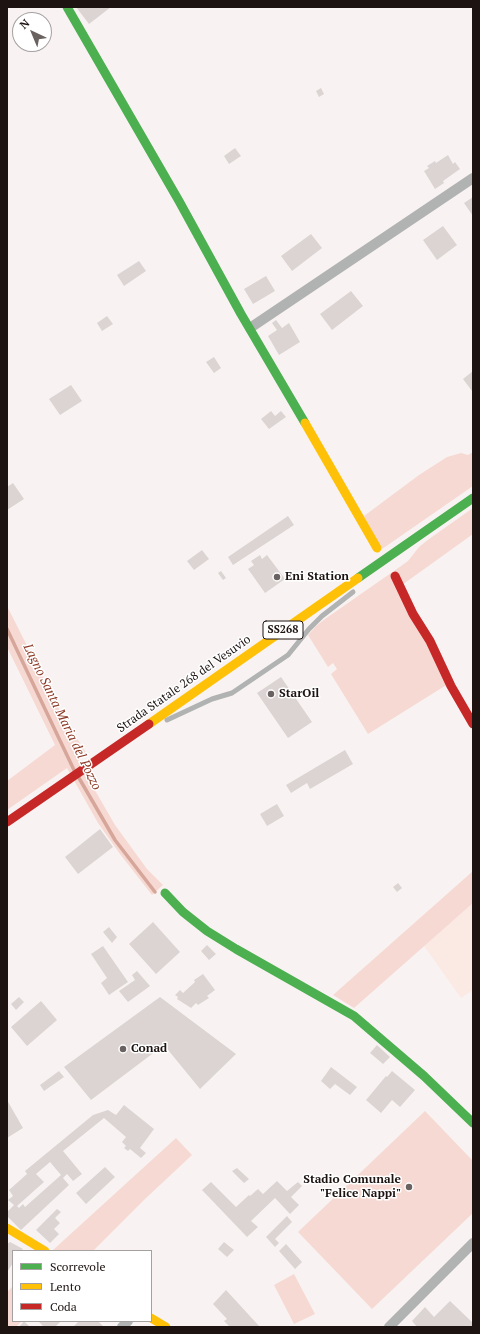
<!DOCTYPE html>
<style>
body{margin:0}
#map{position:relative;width:480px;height:1334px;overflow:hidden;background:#f8f3f2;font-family:"PT Serif",serif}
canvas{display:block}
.frame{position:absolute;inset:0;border:8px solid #1d1412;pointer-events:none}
.legend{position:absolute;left:12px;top:1250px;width:140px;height:72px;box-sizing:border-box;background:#fff;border:1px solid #a5a1a0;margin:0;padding:5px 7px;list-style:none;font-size:12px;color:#1d1412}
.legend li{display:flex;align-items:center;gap:8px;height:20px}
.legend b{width:20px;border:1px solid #a5a1a0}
.north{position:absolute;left:12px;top:12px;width:40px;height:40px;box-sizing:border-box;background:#fff;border:1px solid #a5a1a0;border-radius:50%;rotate:316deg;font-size:11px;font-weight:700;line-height:16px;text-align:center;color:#1d1412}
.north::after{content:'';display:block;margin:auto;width:14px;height:18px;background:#6a6260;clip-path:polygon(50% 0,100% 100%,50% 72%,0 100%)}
</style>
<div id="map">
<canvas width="480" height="1334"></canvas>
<div class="frame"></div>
<ul class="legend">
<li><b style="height:5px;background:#4caf50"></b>Scorrevole</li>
<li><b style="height:5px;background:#ffc107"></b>Lento</li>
<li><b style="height:5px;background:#c62828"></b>Coda</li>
</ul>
<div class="north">N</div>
</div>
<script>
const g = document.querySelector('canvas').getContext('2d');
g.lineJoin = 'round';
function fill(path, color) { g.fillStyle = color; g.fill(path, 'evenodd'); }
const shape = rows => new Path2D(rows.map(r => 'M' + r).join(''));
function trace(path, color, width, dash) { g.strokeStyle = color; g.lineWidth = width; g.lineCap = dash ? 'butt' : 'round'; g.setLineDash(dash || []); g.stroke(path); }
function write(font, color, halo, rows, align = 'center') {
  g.font = font + ' "PT Serif",serif'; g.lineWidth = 3; g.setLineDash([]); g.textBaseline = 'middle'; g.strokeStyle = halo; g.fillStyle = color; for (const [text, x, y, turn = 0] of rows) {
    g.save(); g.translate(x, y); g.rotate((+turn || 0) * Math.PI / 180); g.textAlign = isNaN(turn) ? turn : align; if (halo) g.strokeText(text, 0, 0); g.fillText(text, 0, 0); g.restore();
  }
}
const built = shape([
 [473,903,473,990,461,998,424,946]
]);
const green = shape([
 [473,452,473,486,382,549,364,516,419,475,447,457,461,453,468,455],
 [473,508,473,534,402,585,394,571,408,561,419,547,429,539],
 [391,573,448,684,368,734,331,674,337,669,333,663,328,667,308,635,316,626,325,619],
 [7,606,62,715,87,754,78,761,115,825,147,869,163,885,152,895,120,854,98,823,67,768,7,810,7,781,55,745,7,647],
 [473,871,473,903,354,1008,333,995],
 [425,1111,473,1161,473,1213,372,1309,298,1232],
 [176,1138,192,1155,145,1199,93,1251,55,1251,53,1250],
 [294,1274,315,1314,294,1324,274,1285],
 [13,1286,13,1321,22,1321,16,1327,7,1327,7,1292]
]);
const stream = shape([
 [7,629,74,770],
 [79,778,115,840,155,892]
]);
const building = shape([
 [76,7,111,7,89,24],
 [321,88,324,94,319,97,316,91],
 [235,148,241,156,229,164,224,156],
 [448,155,453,164,455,162,460,169,443,181,444,183,435,189,424,171,429,168,427,166,435,161,436,163],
 [473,197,473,216,464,203],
 [443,226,457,245,437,260,423,240],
 [311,234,322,248,292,271,281,256],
 [139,261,146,271,124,286,117,275],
 [266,276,275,291,253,304,244,289],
 [351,291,363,306,332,330,320,314],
 [107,316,113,324,102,331,97,323],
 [276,320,282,328,289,323,300,342,279,355,268,336,277,330,272,323],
 [214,357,221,368,214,373,206,362],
 [473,371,473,389,472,391,463,379],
 [71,385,82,401,60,415,49,399],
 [271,411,275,416,281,411,286,417,269,429,261,419],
 [13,483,24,499,7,510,7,487],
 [288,516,294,525,233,565,228,557],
 [202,550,209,559,194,570,187,561],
 [260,555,262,559,267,555,285,579,265,593,248,569,254,565,251,561],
 [221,571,226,578,223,580,218,573],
 [281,677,312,722,288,738,257,693],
 [345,750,353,764,310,789,307,783,291,793,286,785],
 [277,804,284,816,267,826,260,814],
 [100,829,113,847,78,874,65,857],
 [398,883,402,888,397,892,393,887],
 [153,922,180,952,156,974,129,944],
 [109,927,117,937,112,943,103,932],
 [207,945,216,954,209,960,201,951],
 [103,946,128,982,109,995,101,983,107,978,91,954],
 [137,971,150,986,128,1002,119,991,135,980,132,975],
 [203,974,215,990,207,996,209,998,198,1005,196,1003,191,1008,177,999,178,997,175,995,180,990,183,993,195,982,194,980],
 [19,997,24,1002,16,1010,11,1004],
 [160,997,236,1054,200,1089,164,1045,91,1100,64,1067],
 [41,1001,57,1020,27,1046,11,1027],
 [377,1045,390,1057,383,1064,370,1053],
 [331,1067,357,1087,350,1095,335,1084,330,1089,321,1081],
 [59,1071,64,1077,44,1091,40,1085],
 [392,1071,415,1090,400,1107,392,1100,381,1113,366,1100,386,1076,387,1077],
 [7,1100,23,1128,7,1138],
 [124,1105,154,1129,140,1148,146,1153,141,1158,130,1149,128,1151,124,1148,126,1146,122,1142,126,1137,104,1118,63,1151,82,1174,73,1181,67,1174,63,1178,69,1185,21,1230,7,1216,7,1212,14,1205,8,1200,13,1196,9,1190,27,1174,25,1171,93,1115,108,1110,116,1115],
 [50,1162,61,1175,25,1207,23,1204,19,1208,17,1206,44,1182,36,1174],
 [105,1167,115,1177,86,1204,76,1193],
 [237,1168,249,1179,244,1183,232,1171],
 [277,1181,287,1191,298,1182,302,1186,291,1197,299,1205,290,1214,275,1198,251,1221,258,1227,247,1237,202,1190,211,1182,236,1207,249,1195,250,1196,258,1189,263,1194],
 [57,1209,61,1212,55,1218,60,1223,54,1229,59,1234,50,1243,36,1230],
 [287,1216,292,1222,275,1239,279,1243,275,1247,266,1237],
 [10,1242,23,1249,21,1251,13,1251,13,1263,7,1272,7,1244],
 [224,1242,234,1250,227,1257,218,1249],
 [286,1244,302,1262,295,1269,279,1251],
 [226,1290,260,1327,230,1327,224,1321,227,1319,213,1304],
 [450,1301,473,1323,473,1327,417,1327,412,1321,425,1307,434,1317],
 [24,1321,29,1326,28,1327,19,1327],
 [38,1321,61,1321,55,1327,44,1327],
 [79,1321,98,1321,104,1327,73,1327]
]);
const lane = shape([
 [167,720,212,699,232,693,288,655,309,629,322,616,353,592]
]);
const street = shape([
 [250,328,473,178],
 [122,1327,128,1321],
 [389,1327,473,1243]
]);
const fast = shape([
 [67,7,179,201,241,314,305,423],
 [358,578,473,498],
 [165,893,183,912,207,931,236,949,354,1016,424,1076,473,1123]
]);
const slow = shape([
 [305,423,377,548],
 [149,724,358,578],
 [7,1228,45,1251],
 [151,1318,166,1327]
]);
const jam = shape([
 [395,576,413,614,430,641,451,686,473,724],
 [7,822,149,724]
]);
const markers = [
 [277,577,4,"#6a6260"],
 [271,694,4,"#6a6260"],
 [123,1049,4,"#6a6260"],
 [409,1187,4,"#6a6260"]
];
const shields = [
 [283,630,40]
];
const shieldNames = [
 ["SS268",283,630]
];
const poiNames = [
 ["Eni Station",285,577],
 ["StarOil",279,694],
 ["Conad",131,1049],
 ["Stadio Comunale",401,1180,"right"],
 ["\"Felice Nappi\"",401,1194,"right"]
];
const streetNames = [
 ["Strada Statale 268 del Vesuvio",184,684,-35]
];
const waterNames = [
 ["Lagno Santa Maria del Pozzo",62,717,64]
];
fill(built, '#fbe9e4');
fill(green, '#f6d9d2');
trace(stream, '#d7a69a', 3.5);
fill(building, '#dbd4d3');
trace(lane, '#b1b2b2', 5);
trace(street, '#b1b2b2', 10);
trace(fast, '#4caf50', 9);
trace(slow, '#ffc107', 9);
trace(jam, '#c62828', 9);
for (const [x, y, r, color] of markers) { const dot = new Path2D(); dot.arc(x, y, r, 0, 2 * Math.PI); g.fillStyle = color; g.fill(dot); trace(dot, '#fff', 1.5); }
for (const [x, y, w] of shields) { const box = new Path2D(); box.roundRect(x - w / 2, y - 9, w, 18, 3); g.fillStyle = '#fff'; g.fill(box); trace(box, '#1d1412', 1); }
write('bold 11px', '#1d1412', null, shieldNames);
write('bold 12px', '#1d1412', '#fff', poiNames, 'left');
write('12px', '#1d1412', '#fff', streetNames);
write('italic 13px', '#8c3925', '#fff', waterNames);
</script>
